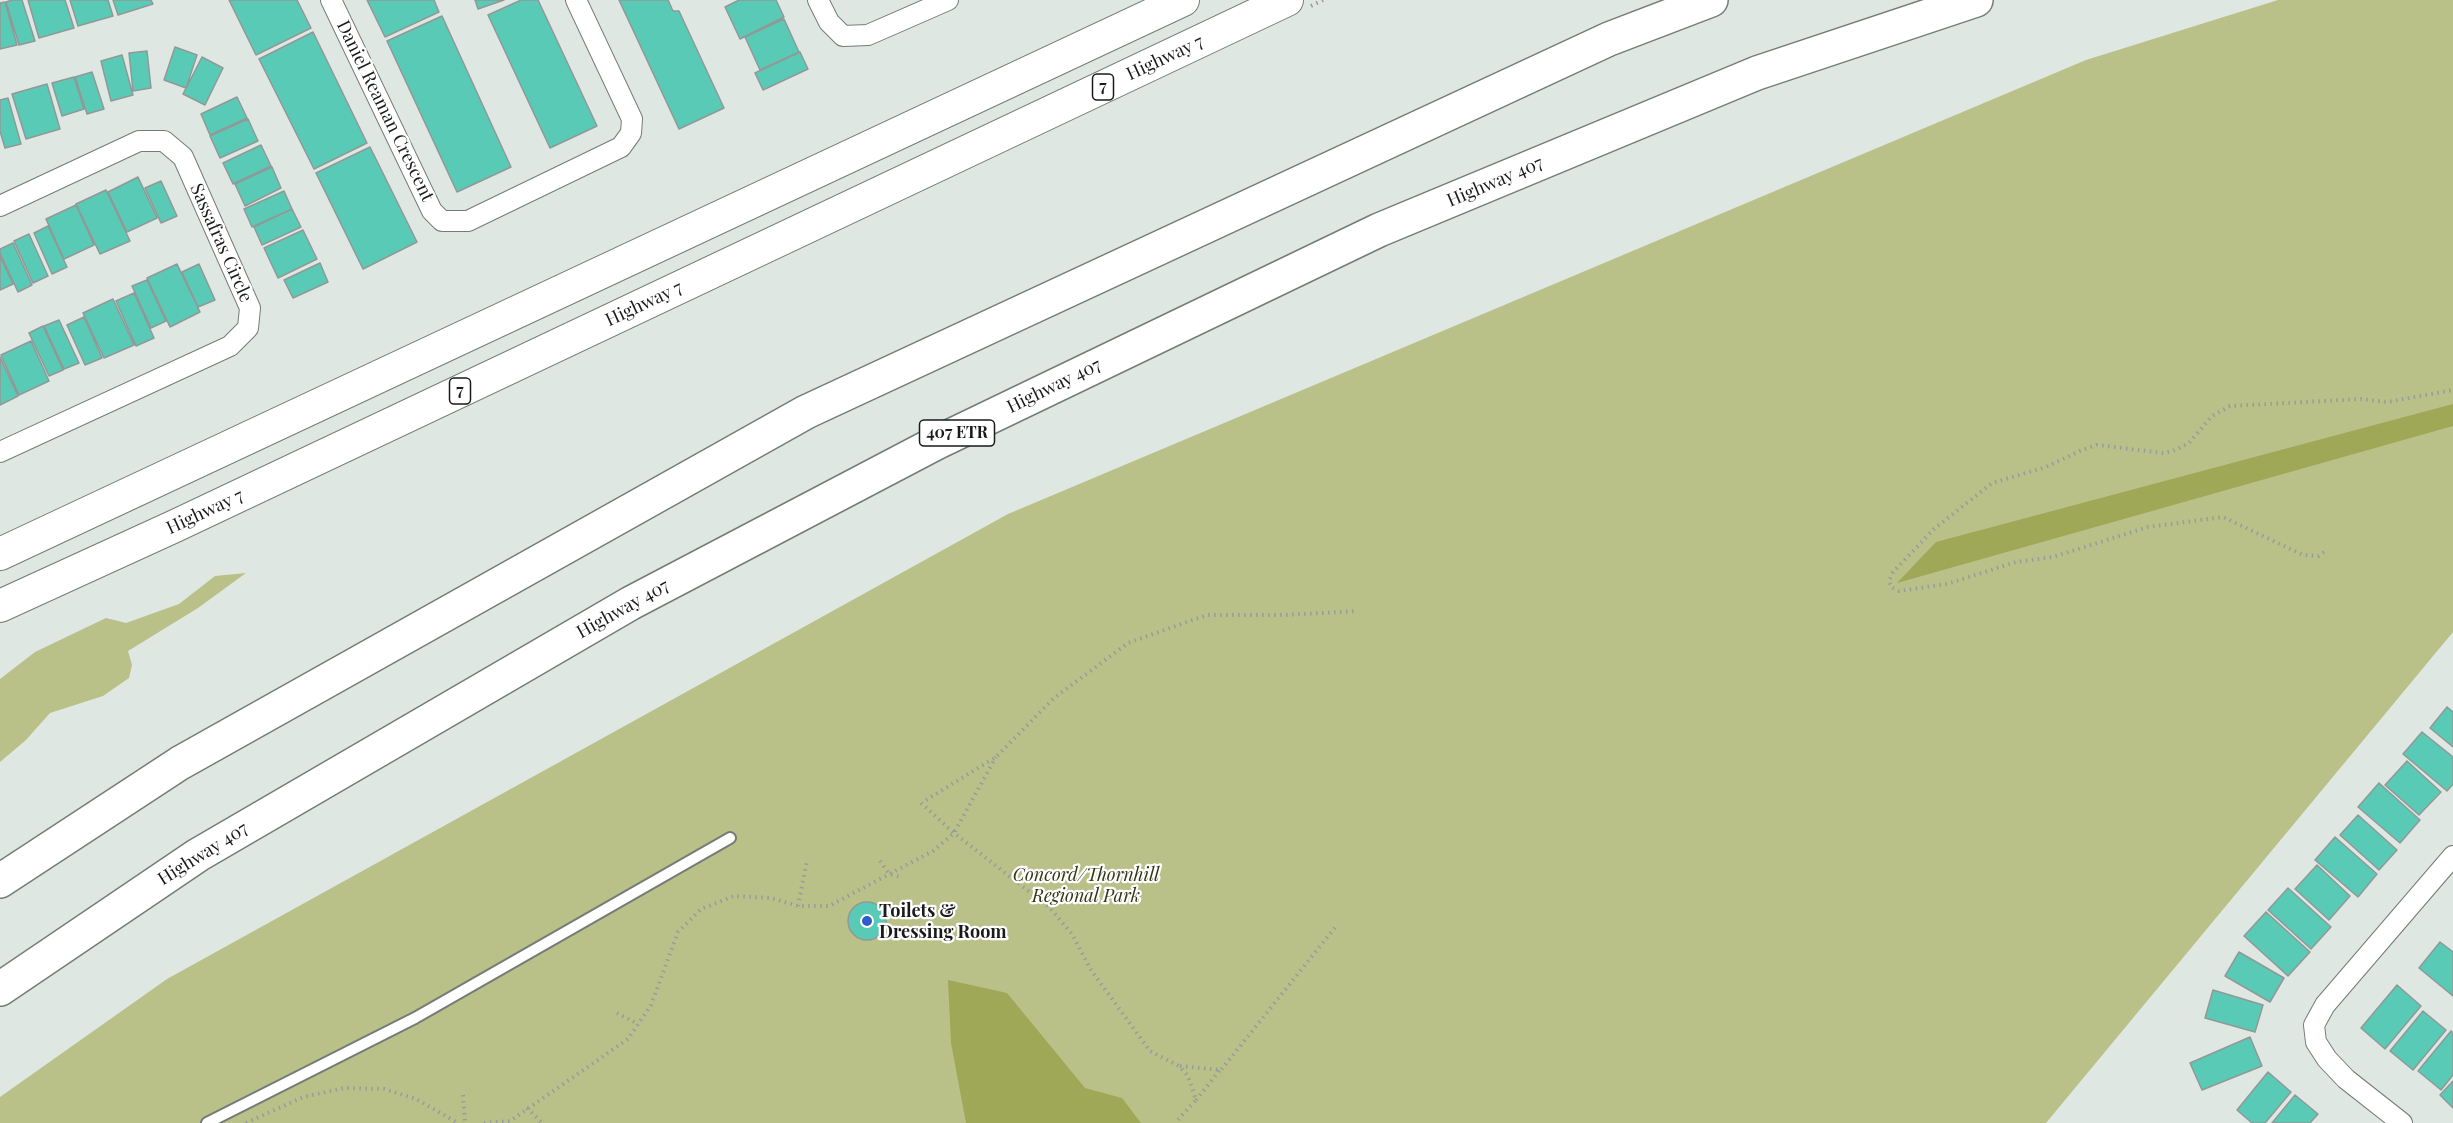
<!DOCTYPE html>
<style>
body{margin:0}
canvas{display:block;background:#dfe7e2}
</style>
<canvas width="2453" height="1123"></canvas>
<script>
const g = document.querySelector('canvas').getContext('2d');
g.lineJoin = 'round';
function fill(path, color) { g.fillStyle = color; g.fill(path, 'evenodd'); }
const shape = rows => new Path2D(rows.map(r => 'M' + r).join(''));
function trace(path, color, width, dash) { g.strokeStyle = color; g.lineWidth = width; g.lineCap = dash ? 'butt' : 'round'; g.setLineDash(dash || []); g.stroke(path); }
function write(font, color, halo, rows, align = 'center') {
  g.font = font + ' "Playfair Display",serif'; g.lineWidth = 4.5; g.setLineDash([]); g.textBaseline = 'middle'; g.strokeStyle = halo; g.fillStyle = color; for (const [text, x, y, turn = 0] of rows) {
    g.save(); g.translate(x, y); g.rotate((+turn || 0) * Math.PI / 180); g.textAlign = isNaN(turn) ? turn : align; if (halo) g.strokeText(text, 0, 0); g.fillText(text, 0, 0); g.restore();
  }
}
const green = shape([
 [2278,0,2453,0,2453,632,2046,1123,0,1123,0,1097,167,979,1008,514,2086,60],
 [246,573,198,608,128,651,132,665,129,678,103,696,50,713,26,740,0,762,0,679,35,652,106,618,126,623,179,604,215,576]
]);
const forest = shape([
 [2453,404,2453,426,1897,583,1936,542],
 [948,980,1007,993,1085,1088,1122,1098,1141,1123,966,1123,951,1043]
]);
const building = shape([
 [12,0,22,0,35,41,19,45,6,2,12,0],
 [28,0,65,0,74,28,39,38,28,0],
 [70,0,108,0,113,16,78,26,70,0],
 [113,0,151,0,153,4,118,15,113,0],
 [229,0,297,0,311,28,256,55,229,0],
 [367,0,434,0,439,12,385,37,367,0],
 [475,0,504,0,478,9,475,0],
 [521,0,538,0,597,126,550,148,488,15,521,0],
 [619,0,668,0,673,11,679,11,724,108,679,129,619,0],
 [739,0,776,0,784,17,740,39,725,7,739,0],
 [5,2,17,45,0,49,0,3,5,2],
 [442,16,511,167,457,192,387,41,442,16],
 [784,19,799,52,760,70,745,37,784,19],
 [313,32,367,143,314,169,259,59,313,32],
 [175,47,197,55,186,88,164,80,175,47],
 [147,51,151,88,133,91,129,53,147,51],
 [800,52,808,69,763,90,755,73,800,52],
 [122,55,133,95,111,101,101,61,122,55],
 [202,57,223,68,205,105,183,94,202,57],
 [92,72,104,109,87,114,75,77,92,72],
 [74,77,84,109,62,116,52,83,74,77],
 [47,84,60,129,26,139,12,94,47,84],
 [237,97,247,118,210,135,201,114,237,97],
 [8,98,21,144,5,148,0,131,0,100,8,98],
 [248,119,258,141,220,158,210,136,248,119],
 [261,145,271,166,233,184,223,163,261,145],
 [370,147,417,242,363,269,316,173,370,147],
 [272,167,281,188,245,206,235,184,272,167],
 [138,177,157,218,127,232,108,192,138,177],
 [161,181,177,216,161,223,145,188,161,181],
 [106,190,130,241,100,254,76,204,106,190],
 [284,191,292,209,252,227,244,209,284,191],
 [76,205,94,245,64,259,46,219,76,205],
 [292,209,301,227,262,245,254,227,292,209],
 [48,226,67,267,52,274,34,233,48,226],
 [303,230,317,259,278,278,264,248,303,230],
 [29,234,48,276,33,283,14,241,29,234],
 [13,243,32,285,18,292,0,253,0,249,13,243],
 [0,256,13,284,0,290,0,256],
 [320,263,328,282,293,298,284,280,320,263],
 [177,264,200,312,170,327,147,278,177,264],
 [199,264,215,300,198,307,182,272,199,264],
 [147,280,166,321,151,328,132,286,147,280],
 [134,293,154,338,136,346,116,301,134,293],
 [113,299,134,345,104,358,83,313,113,299],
 [84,317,102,358,85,365,67,325,84,317],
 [59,320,79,363,64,369,44,326,59,320],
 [43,326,63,370,49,376,29,333,43,326],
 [31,341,49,381,19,395,1,355,31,341],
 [0,357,18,396,0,405,0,357],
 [2447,707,2453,712,2453,747,2430,728,2447,707],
 [2422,732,2453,757,2453,784,2447,791,2403,754,2422,732],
 [2407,761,2441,792,2419,815,2385,785,2407,761],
 [2379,783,2420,820,2400,843,2358,807,2379,783],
 [2358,815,2397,850,2379,870,2340,835,2358,815],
 [2335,837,2377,874,2358,897,2315,860,2335,837],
 [2317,865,2350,896,2329,920,2295,889,2317,865],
 [2288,888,2331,927,2311,949,2268,910,2288,888],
 '848 921a19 19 0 1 1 38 0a19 19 0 1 1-38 0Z',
 [2266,912,2310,952,2288,976,2244,936,2266,912],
 [2440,942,2453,952,2453,996,2419,968,2440,942],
 [2239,952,2284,978,2270,1002,2225,976,2239,952],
 [2397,985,2421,1006,2385,1049,2361,1028,2397,985],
 [2213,990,2263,1005,2255,1032,2205,1018,2213,990],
 [2423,1011,2446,1030,2413,1070,2390,1051,2423,1011],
 [2451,1031,2453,1033,2453,1075,2441,1090,2418,1071,2451,1031],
 [2250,1037,2262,1066,2202,1090,2190,1063,2250,1037],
 [2268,1072,2291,1092,2265,1123,2252,1123,2237,1110,2268,1072],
 [2453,1081,2453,1108,2440,1095,2453,1081],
 [2295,1095,2318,1114,2310,1123,2272,1123,2295,1095]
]);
const path = shape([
 [1311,6,1323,0],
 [2324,552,2318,556,2303,555,2223,517,2148,527,2053,557,2016,562,1947,584,1899,591,1891,587,1889,581,1893,572,1934,529,1992,483,2046,467,2082,450,2097,445,2163,453,2173,451,2189,443,2212,416,2230,406,2361,399,2387,402,2453,390],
 [926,800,996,757,1054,698,1128,643,1207,615,1285,615,1358,611],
 [921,803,954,833,1049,907,1072,934,1091,970,1150,1051,1179,1066,1188,1076,1196,1100,1175,1123],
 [880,861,889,874,901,877],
 [798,906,807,861],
 [617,1013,638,1024],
 [1180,1066,1221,1070,1337,925],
 [463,1095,465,1123],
 [1196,1100,1220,1070],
 [527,1108,542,1123],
 [246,1123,303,1097,344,1088,384,1089,416,1099,458,1123],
 [484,1123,510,1121,628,1039,651,1005,678,932,701,909,734,896,771,898,798,906,829,906,933,851,954,833,996,757]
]);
const service = shape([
 [207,1123,415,1018,730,838]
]);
const minor = shape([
 [331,0,432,211,442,221,468,221,621,147,631,133,632,119,576,0],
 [818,0,829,22,843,36,868,35,948,0],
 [0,206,139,141,164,141,183,157,250,308,248,328,230,346,0,452],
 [2402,1123,2346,1079,2327,1059,2316,1042,2314,1025,2325,1005,2453,856]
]);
const primary = shape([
 [0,554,1183,0],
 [0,606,175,526,1287,0]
]);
const motorway = shape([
 [0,881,180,763,806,412,1609,39,1711,0],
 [0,989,198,855,631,603,936,443,1379,230,1757,73,1976,0]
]);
const markers = [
 [867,921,6,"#2f5ccb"]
];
const shields = [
 [1103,87,21],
 [460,391,21],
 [957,433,75]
];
const shieldNames = [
 ["7",1103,87],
 ["7",460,391],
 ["407 ETR",957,433]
];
const streetNames = [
 ["Highway 7",1165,58,-25],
 ["Daniel Reaman Crescent",385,111,64],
 ["Highway 407",1495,182,-23],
 ["Sassafras Circle",221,243,66],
 ["Highway 7",644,304,-25],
 ["Highway 407",1054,386,-26],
 ["Highway 7",205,512,-25],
 ["Highway 407",623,609,-29],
 ["Highway 407",203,854,-32]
];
const parkNames = [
 ["Concord/Thornhill",1086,875],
 ["Regional Park",1086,896]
];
const poiNames = [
 ["Toilets &",879,911],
 ["Dressing Room",879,932]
];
fill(green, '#b9c189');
fill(forest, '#9ea856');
fill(building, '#59cab5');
trace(building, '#919997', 1.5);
trace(service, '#757c77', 14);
trace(minor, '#757c77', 22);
trace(primary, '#757c77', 34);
trace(motorway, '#757c77', 36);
trace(path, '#979d9a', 4, [1.5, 4.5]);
trace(service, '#fff', 10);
trace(minor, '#fff', 20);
trace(primary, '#fff', 32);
trace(motorway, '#fff', 33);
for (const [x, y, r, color] of markers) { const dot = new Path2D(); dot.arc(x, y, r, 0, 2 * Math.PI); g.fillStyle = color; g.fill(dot); trace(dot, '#fff', 2); }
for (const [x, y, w] of shields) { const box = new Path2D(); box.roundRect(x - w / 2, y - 13, w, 26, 4.5); g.fillStyle = '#fff'; g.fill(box); trace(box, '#191b1a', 1.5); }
write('bold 16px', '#191b1a', null, shieldNames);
write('18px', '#191b1a', '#fff', streetNames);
write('italic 18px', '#313511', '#fff', parkNames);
write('bold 18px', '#191b1a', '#fff', poiNames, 'left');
</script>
